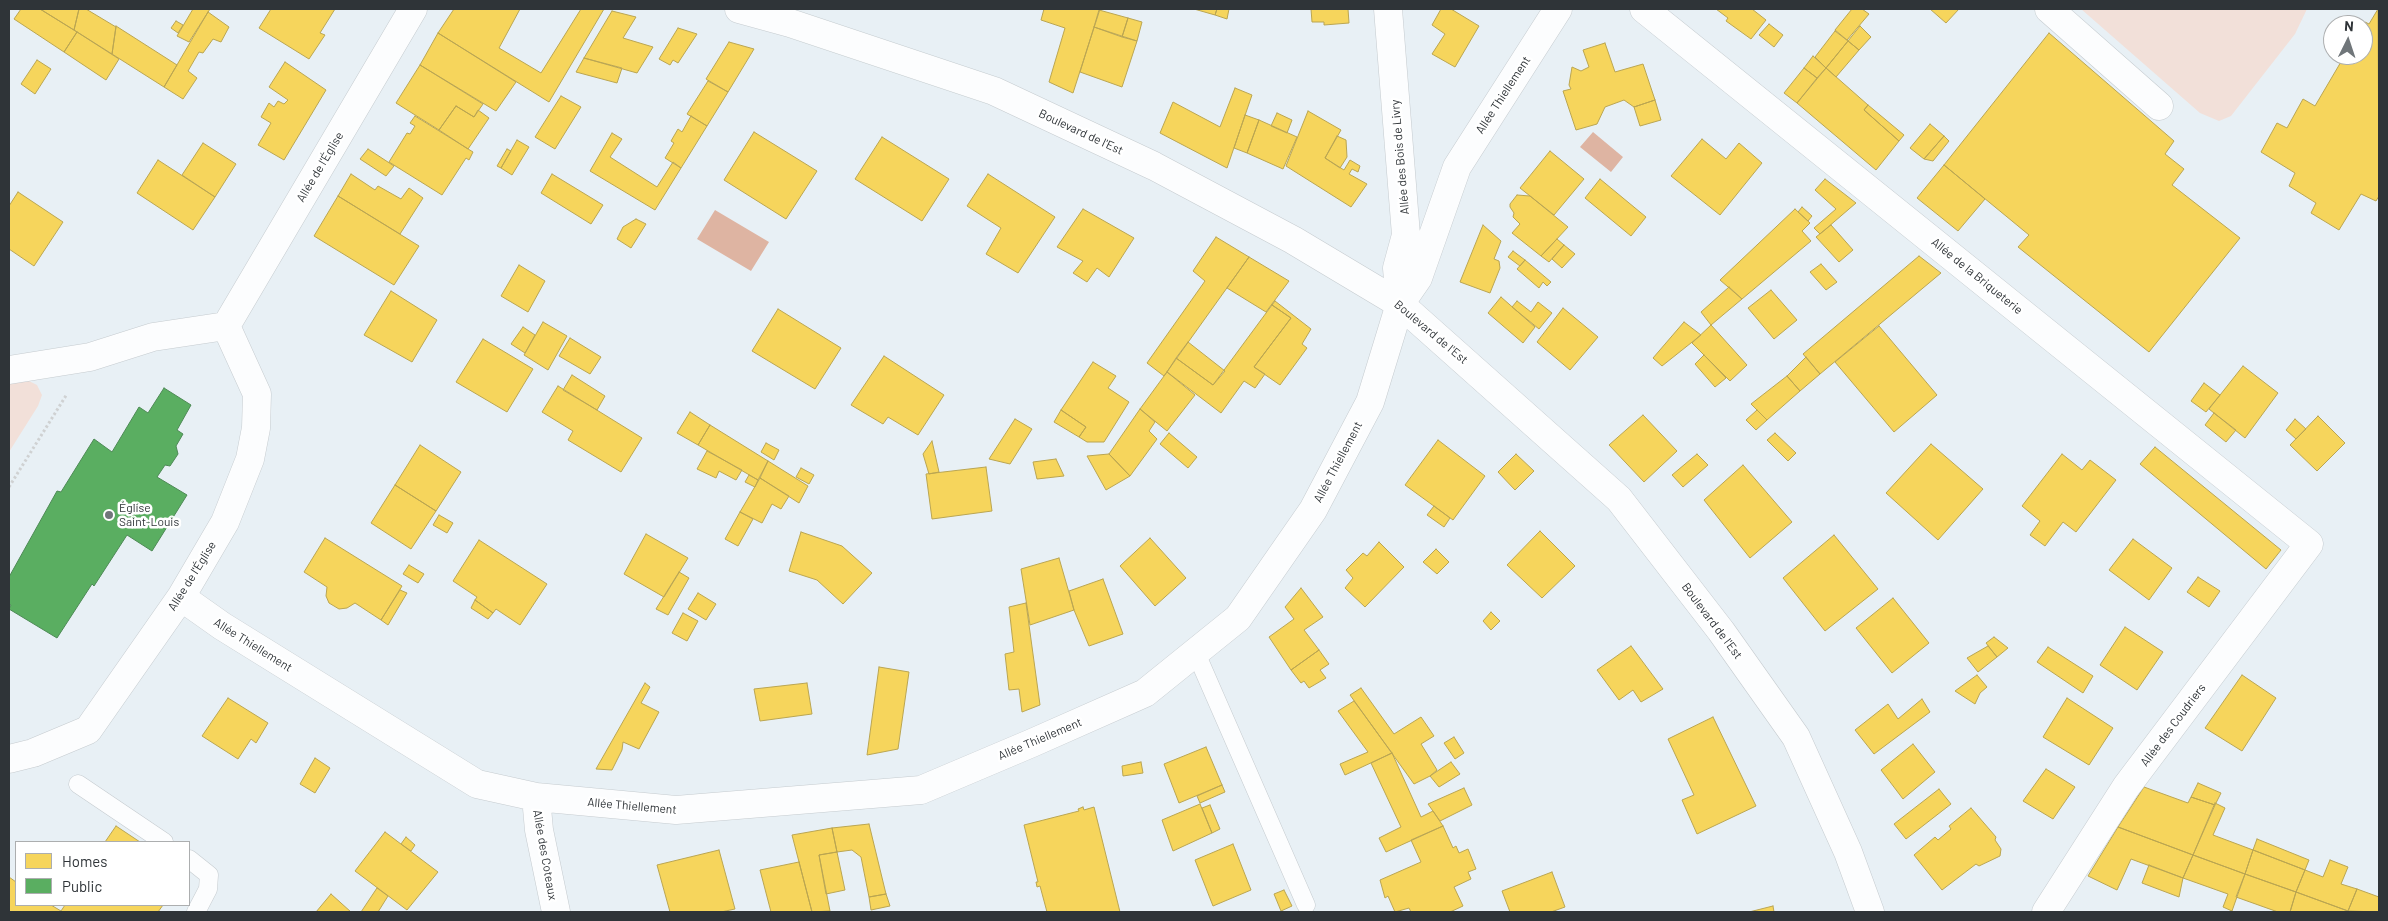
<!DOCTYPE html>
<meta charset="utf-8">
<style>
body{margin:0}
#map{position:relative;width:2388px;height:921px;overflow:hidden;background:#e8f0f5;font-family:Barlow,sans-serif}
canvas{display:block}
.frame{position:absolute;inset:0;border:10px solid #2f3438;pointer-events:none}
.legend{position:absolute;left:15px;top:841px;width:175px;height:65px;box-sizing:border-box;background:#fff;border:1px solid #acaeaf;margin:0;padding:6px 9px;list-style:none;font-size:15px;color:#2f3438}
.legend li{display:flex;align-items:center;gap:10px;height:25px}
.legend b{width:25px;border:1px solid #acaeaf}
.north{position:absolute;left:2323px;top:15px;width:50px;height:50px;box-sizing:border-box;background:#fff;border:1px solid #acaeaf;border-radius:50%;rotate:4deg;font-size:14px;font-weight:700;line-height:20px;text-align:center;color:#2f3438}
.north::after{content:'';display:block;margin:auto;width:18px;height:22px;background:#70767a;clip-path:polygon(50% 0,100% 100%,50% 72%,0 100%)}
</style>
<div id="map">
<canvas width="2388" height="921"></canvas>
<div class="frame"></div>
<ul class="legend">
<li><b style="height:14px;background:#f6d55c"></b>Homes</li>
<li><b style="height:14px;background:#5aae61"></b>Public</li>
</ul>
<div class="north">N</div>
</div>
<script>
const g = document.querySelector('canvas').getContext('2d');
g.lineJoin = 'round';
function fill(path, color) { g.fillStyle = color; g.fill(path, 'evenodd'); }
const shape = rows => new Path2D(rows.map(r => 'M' + r).join(''));
function trace(path, color, width, dash) { g.strokeStyle = color; g.lineWidth = width; g.lineCap = dash ? 'butt' : 'round'; g.setLineDash(dash || []); g.stroke(path); }
function write(font, color, halo, rows, align = 'center') {
  g.font = font + ' Barlow,sans-serif'; g.lineWidth = 5; g.setLineDash([]); g.textBaseline = 'middle'; g.strokeStyle = halo; g.fillStyle = color; for (const [text, x, y, turn = 0] of rows) {
    g.save(); g.translate(x, y); g.rotate((+turn || 0) * Math.PI / 180); g.textAlign = isNaN(turn) ? turn : align; if (halo) g.strokeText(text, 0, 0); g.fillText(text, 0, 0); g.restore();
  }
}
const green = shape([
 [2081,9,2307,9,2295,34,2231,116,2219,121,2200,113],
 [29,381,37,385,42,395,38,406,9,452,9,383]
]);
const water = shape([
 [1593,132,1623,157,1611,172,1580,147],
 [715,210,769,242,751,271,697,239]
]);
const homes = shape([
 [21,9,40,9,77,32,64,52,14,19,21,9],
 [40,9,79,9,74,30,40,9],
 [79,9,86,9,116,27,112,54,74,30,79,9],
 [193,9,210,9,189,42,177,36,193,9],
 [271,9,335,9,320,33,325,35,309,59,259,28,271,9],
 [454,9,520,9,499,48,541,73,581,9,604,9,549,102,438,33,454,9],
 [1044,9,1100,9,1073,93,1049,82,1065,28,1041,20,1044,9],
 [1194,9,1217,9,1215,15,1194,9],
 [1217,9,1229,9,1227,19,1215,15,1217,9],
 [1311,9,1348,9,1349,23,1324,25,1324,22,1312,22,1311,9],
 [1441,9,1451,9,1479,26,1455,67,1432,54,1445,34,1432,25,1441,9],
 [1716,9,1752,9,1766,20,1751,39,1726,21,1728,18,1716,9],
 [1852,9,1862,9,1869,14,1847,40,1835,30,1852,9],
 [1930,9,1959,9,1946,23,1930,9],
 [2378,9,2379,196,2376,201,2361,194,2339,230,2311,213,2316,203,2289,186,2295,173,2261,152,2277,123,2287,128,2303,99,2315,106,2345,55,2363,55,2363,25,2365,22,2369,24,2378,9],
 [1099,10,1128,18,1122,37,1094,27,1099,10],
 [612,11,636,17,623,38,653,47,637,73,584,58,612,11],
 [208,12,229,27,221,42,213,39,203,53,199,52,188,71,197,78,183,99,164,87,208,12],
 [1128,18,1142,22,1137,41,1122,37,1128,18],
 [176,21,183,25,178,33,171,28,176,21],
 [1769,24,1783,35,1774,47,1759,35,1769,24],
 [116,26,177,65,164,87,112,54,116,26],
 [1860,26,1871,37,1859,50,1848,41,1860,26],
 [1094,27,1137,41,1122,87,1080,72,1094,27],
 [678,28,697,34,678,63,673,60,670,65,659,59,678,28],
 [1835,31,1848,41,1826,68,1815,57,1835,31],
 [77,32,119,59,106,80,64,52,77,32],
 [438,33,516,82,496,111,420,65,438,33],
 [2049,33,2174,141,2165,154,2184,169,2172,185,2240,238,2149,352,2018,247,2029,235,1944,165,2049,33],
 [1848,41,1859,50,1836,77,1826,68,1848,41],
 [729,42,754,49,728,92,706,79,729,42],
 [1605,43,1615,72,1643,64,1655,100,1634,107,1624,100,1605,107,1597,124,1576,130,1563,91,1571,89,1569,85,1572,67,1581,71,1589,67,1583,50,1605,43],
 [1813,56,1826,68,1817,78,1804,68,1813,56],
 [584,58,622,68,617,83,576,72,584,58],
 [37,60,51,69,35,94,21,84,37,60],
 [285,62,326,90,284,160,258,145,271,123,261,117,269,103,274,107,278,101,284,104,288,100,269,87,285,62],
 [420,65,483,104,474,117,456,106,439,130,396,103,420,65],
 [1804,68,1817,78,1797,103,1784,93,1804,68],
 [1826,68,1868,105,1864,110,1899,141,1876,170,1797,103,1826,68],
 [708,81,728,92,707,126,687,114,708,81],
 [1235,88,1252,95,1227,168,1160,133,1173,102,1220,127,1235,88],
 [561,96,581,107,555,149,535,137,561,96],
 [1655,100,1661,120,1640,126,1634,107,1655,100],
 [1868,105,1904,135,1899,141,1864,110,1868,105],
 [456,106,474,117,478,110,489,118,468,149,439,130,456,106],
 [1308,111,1341,130,1325,158,1344,170,1350,160,1360,166,1358,172,1352,169,1349,174,1367,184,1351,207,1286,166,1308,111],
 [1277,113,1292,120,1287,133,1271,126,1277,113],
 [1245,115,1259,120,1247,153,1234,148,1245,115],
 [415,116,473,152,469,160,466,158,442,195,389,162,407,133,410,134,415,126,410,123,415,116],
 [691,116,707,126,681,168,665,158,674,143,671,141,678,129,682,132,691,116],
 [1259,120,1297,137,1283,169,1247,153,1259,120],
 [1930,124,1944,136,1924,159,1910,148,1930,124],
 [754,132,817,171,786,219,724,180,754,132],
 [612,133,622,139,610,157,657,187,673,162,681,168,655,210,590,171,612,133],
 [1337,136,1346,140,1347,157,1340,168,1325,158,1337,136],
 [1944,136,1949,141,1933,161,1924,159,1944,136],
 [882,137,949,179,922,221,855,179,882,137],
 [1702,139,1726,159,1739,143,1762,163,1720,215,1671,176,1702,139],
 [517,140,529,147,512,175,501,168,517,140],
 [203,143,236,164,215,197,182,175,203,143],
 [368,149,394,166,386,176,360,159,368,149],
 [507,149,511,151,501,168,497,166,507,149],
 [1550,151,1584,179,1554,215,1520,188,1550,151],
 [158,160,215,197,193,230,137,193,158,160],
 [1944,165,1985,199,1958,231,1917,198,1944,165],
 [351,174,375,190,378,186,401,199,409,188,423,198,400,234,338,196,351,174],
 [552,174,603,205,591,224,541,193,552,174],
 [988,174,1055,217,1018,273,986,254,1001,228,967,206,988,174],
 [1600,179,1646,217,1631,236,1585,198,1600,179],
 [1825,179,1856,203,1820,234,1814,228,1836,209,1815,190,1825,179],
 [18,192,63,222,34,266,9,249,9,206,18,192],
 [1517,195,1530,196,1568,227,1541,256,1512,233,1520,224,1513,217,1514,213,1510,207,1510,204,1517,195],
 [338,196,419,246,394,285,314,236,338,196],
 [1802,207,1812,216,1808,221,1798,212,1802,207],
 [1083,209,1134,238,1109,277,1097,268,1087,282,1073,273,1083,261,1057,247,1083,209],
 [1795,209,1810,223,1802,231,1811,241,1742,299,1720,280,1795,209],
 [636,219,646,224,631,248,617,239,623,227,636,219],
 [1483,225,1501,241,1494,259,1499,261,1500,268,1490,293,1460,282,1483,225],
 [1831,225,1853,250,1839,262,1816,237,1831,225],
 [1216,237,1249,257,1164,376,1147,363,1205,281,1193,271,1216,237],
 [1557,239,1564,245,1549,262,1541,256,1557,239],
 [1564,245,1575,254,1562,268,1552,259,1564,245],
 [1513,251,1525,260,1520,266,1508,257,1513,251],
 [1919,256,1941,273,1820,374,1803,354,1919,256],
 [1249,257,1289,281,1266,312,1227,288,1249,257],
 [1525,260,1551,282,1547,286,1543,282,1539,288,1517,269,1525,260],
 [1821,264,1837,282,1826,290,1810,272,1821,264],
 [519,265,545,281,528,312,501,296,519,265],
 [1729,287,1742,299,1711,325,1701,312,1729,287],
 [1771,290,1797,320,1774,339,1748,308,1771,290],
 [391,291,437,320,412,362,364,335,391,291],
 [1501,297,1535,327,1523,343,1488,313,1501,297],
 [1275,301,1311,329,1302,344,1307,348,1280,385,1254,367,1291,318,1272,305,1275,301],
 [1517,301,1531,312,1538,302,1552,313,1539,329,1512,307,1517,301],
 [1272,305,1291,318,1254,367,1265,374,1255,388,1244,381,1221,413,1167,372,1176,358,1213,385,1272,305],
 [1563,308,1598,337,1570,370,1537,342,1563,308],
 [778,309,841,348,815,389,752,351,778,309],
 [543,322,567,336,548,370,524,355,543,322],
 [1684,322,1701,335,1662,366,1653,358,1684,322],
 [1711,325,1747,365,1730,381,1692,343,1711,325],
 [1879,326,1937,395,1894,432,1835,362,1879,326],
 [523,327,535,335,525,353,511,344,523,327],
 [570,338,601,357,590,374,559,356,570,338],
 [483,339,533,369,507,412,456,382,483,339],
 [1188,342,1225,371,1213,385,1176,358,1188,342],
 [1704,355,1726,378,1715,387,1695,364,1704,355],
 [884,356,944,395,918,435,888,417,883,424,851,405,884,356],
 [1806,357,1820,374,1800,391,1787,376,1806,357],
 [1093,362,1116,376,1108,388,1129,402,1104,442,1087,442,1079,437,1086,427,1061,410,1093,362],
 [2243,366,2278,393,2245,438,2209,409,2243,366],
 [1167,372,1195,395,1167,431,1140,409,1167,372],
 [572,375,605,396,597,410,563,390,572,375],
 [1787,376,1800,391,1767,420,1751,404,1787,376],
 [2204,383,2220,395,2206,412,2191,401,2204,383],
 [558,386,642,438,621,472,568,440,573,431,542,412,558,386],
 [1140,409,1155,422,1149,431,1157,439,1130,476,1109,454,1140,409],
 [1061,410,1086,427,1079,437,1054,422,1061,410],
 [1757,410,1767,420,1756,430,1746,420,1757,410],
 [690,412,710,425,698,445,677,433,690,412],
 [2214,413,2236,430,2226,442,2205,425,2214,413],
 [1643,415,1677,451,1644,482,1609,445,1643,415],
 [2318,416,2345,443,2317,471,2290,445,2318,416],
 [1015,419,1032,429,1010,464,989,459,1015,419],
 [2295,419,2306,429,2296,439,2286,430,2295,419],
 [710,425,768,461,758,480,698,445,710,425],
 [1169,433,1197,457,1188,468,1160,444,1169,433],
 [1775,433,1796,453,1788,461,1767,440,1775,433],
 [1438,440,1485,476,1453,520,1405,485,1438,440],
 [932,441,939,472,929,474,923,454,932,441],
 [766,443,779,450,774,460,761,452,766,443],
 [1931,444,1983,489,1938,540,1886,493,1931,444],
 [420,445,461,472,436,511,395,485,420,445],
 [2155,447,2281,550,2266,569,2140,464,2155,447],
 [707,451,742,470,736,480,719,471,716,478,697,469,707,451],
 [1109,454,1130,476,1106,490,1087,456,1109,454],
 [1516,454,1534,471,1515,490,1498,472,1516,454],
 [1697,454,1708,465,1683,487,1672,475,1697,454],
 [2062,454,2082,470,2090,460,2116,480,2076,532,2063,522,2045,546,2030,535,2040,521,2022,506,2062,454],
 [1056,459,1064,476,1037,479,1033,462,1056,459],
 [768,461,808,486,799,503,760,478,768,461],
 [1743,465,1792,522,1750,558,1704,500,1743,465],
 [986,467,992,511,932,519,926,474,986,467],
 [801,468,814,475,809,484,796,477,801,468],
 [749,475,758,480,755,487,745,482,749,475],
 [760,478,789,496,781,509,772,504,762,523,740,512,760,478],
 [395,485,436,511,411,549,371,523,395,485],
 [1434,506,1450,518,1444,527,1427,515,1434,506],
 [740,512,753,519,738,546,725,539,740,512],
 [439,515,453,523,447,533,433,525,439,515],
 [1540,531,1575,566,1542,598,1507,565,1540,531],
 [801,532,842,546,872,573,843,604,817,580,789,571,801,532],
 [646,534,688,558,664,597,624,574,646,534],
 [1834,535,1878,589,1825,631,1783,578,1834,535],
 [325,538,402,586,381,620,355,603,347,608,339,609,329,603,326,596,327,587,304,572,325,538],
 [1150,538,1186,578,1155,606,1120,566,1150,538],
 [2133,539,2172,568,2149,600,2109,570,2133,539],
 [479,540,547,584,520,625,496,609,493,613,475,600,477,597,453,581,479,540],
 [1379,542,1404,567,1365,607,1345,588,1353,578,1346,570,1363,553,1367,556,1379,542],
 [1436,549,1449,562,1437,574,1423,562,1436,549],
 [1059,558,1074,610,1030,625,1021,569,1059,558],
 [409,565,424,574,418,583,403,574,409,565],
 [679,572,689,578,668,615,656,609,679,572],
 [2198,577,2220,591,2209,607,2187,592,2198,577],
 [1103,579,1123,634,1089,646,1074,610,1069,591,1103,579],
 [1301,588,1323,617,1304,630,1319,650,1291,670,1269,637,1294,619,1285,607,1301,588],
 [400,590,407,593,388,625,381,620,400,590],
 [698,593,716,604,706,620,688,609,698,593],
 [1893,598,1929,643,1892,673,1856,628,1893,598],
 [475,600,493,613,488,619,471,608,475,600],
 [1026,603,1040,705,1022,712,1019,689,1009,690,1005,654,1014,652,1009,607,1026,603],
 [1491,612,1500,621,1491,630,1483,621,1491,612],
 [683,613,698,621,687,641,672,633,683,613],
 [2125,627,2163,652,2137,690,2100,665,2125,627],
 [1994,637,2008,648,1997,657,1986,643,1994,637],
 [1631,646,1663,689,1641,702,1633,690,1619,700,1597,670,1631,646],
 [1988,646,1997,657,1978,672,1967,658,1988,646],
 [2048,647,2093,676,2083,693,2037,662,2048,647],
 [1319,650,1329,664,1320,670,1326,678,1309,688,1304,681,1301,683,1291,670,1319,650],
 [879,667,909,672,898,749,867,755,879,667],
 [1977,675,1987,687,1980,693,1975,704,1955,691,1977,675],
 [2242,675,2276,698,2242,751,2205,728,2242,675],
 [645,683,650,687,641,703,659,712,639,749,623,742,622,750,612,770,596,769,645,683],
 [807,683,812,714,760,721,754,689,807,683],
 [1361,688,1394,734,1421,717,1434,736,1421,744,1437,770,1430,776,1414,784,1350,695,1361,688],
 [228,698,268,723,256,743,251,739,238,759,202,736,228,698],
 [2067,698,2113,728,2089,765,2043,737,2067,698],
 [1922,699,1930,712,1874,754,1855,730,1888,704,1898,719,1922,699],
 [1354,701,1392,753,1345,775,1340,764,1368,752,1338,711,1354,701],
 [1713,717,1756,806,1697,834,1682,800,1694,795,1668,739,1713,717],
 [1454,737,1464,753,1455,759,1444,743,1454,737],
 [1913,744,1935,772,1903,799,1881,770,1913,744],
 [1206,747,1222,785,1179,803,1164,764,1206,747],
 [1392,753,1421,817,1433,811,1443,826,1386,852,1379,838,1401,827,1371,763,1392,753],
 [315,758,330,768,315,793,300,784,315,758],
 [1141,762,1143,773,1123,776,1122,766,1141,762],
 [1451,762,1460,774,1439,787,1430,776,1451,762],
 [2046,769,2075,787,2053,819,2023,801,2046,769],
 [2198,783,2221,793,2215,805,2191,797,2198,783],
 [1222,785,1225,792,1200,803,1197,796,1222,785],
 [2144,787,2188,803,2191,797,2215,805,2193,855,2118,827,2144,787],
 [1464,788,1472,805,1440,821,1428,804,1464,788],
 [1939,789,1951,804,1906,839,1894,824,1939,789],
 [2215,803,2225,808,2213,835,2253,850,2245,874,2193,855,2215,803],
 [1200,804,1212,833,1173,851,1162,820,1200,804],
 [1210,805,1220,829,1212,833,1202,808,1210,805],
 [1083,807,1084,810,1094,807,1120,912,1047,912,1040,886,1037,887,1036,882,1038,882,1024,825,1079,811,1078,809,1083,807],
 [1971,808,1996,837,1995,840,2001,849,2000,856,1979,866,1976,864,1942,890,1914,855,1935,837,1938,840,1951,829,1949,826,1971,808],
 [869,824,886,894,869,897,861,857,852,850,837,852,832,828,869,824],
 [116,826,140,842,105,842,116,826],
 [1443,826,1453,848,1456,846,1459,853,1468,849,1476,869,1468,872,1471,879,1454,887,1463,906,1450,912,1411,912,1409,908,1395,912,1388,896,1385,898,1380,880,1421,862,1411,840,1443,826],
 [2118,827,2193,855,2183,878,2131,859,2117,890,2088,876,2118,827],
 [832,828,837,852,819,855,830,911,812,912,792,835,832,828],
 [385,832,438,872,407,910,355,871,385,832],
 [406,837,415,845,411,851,401,844,406,837],
 [2257,839,2309,860,2305,870,2253,850,2257,839],
 [1233,844,1251,890,1213,906,1195,860,1233,844],
 [719,850,735,909,721,912,670,912,657,865,719,850],
 [2253,850,2305,870,2296,892,2245,874,2253,850],
 [837,852,845,890,826,894,819,855,837,852],
 [2193,855,2245,874,2232,911,2223,907,2228,894,2183,878,2193,855],
 [2330,860,2348,867,2341,884,2357,889,2348,911,2296,892,2305,870,2323,877,2330,860],
 [799,862,812,912,771,912,760,870,799,862],
 [2149,865,2183,878,2179,897,2142,883,2149,865],
 [1552,872,1565,907,1551,912,1510,912,1502,891,1552,872],
 [2245,874,2296,892,2290,912,2278,912,2236,897,2245,874],
 [9,877,16,882,16,905,51,905,61,911,65,905,163,905,158,912,9,912,9,877],
 [377,888,388,896,378,912,361,912,377,888],
 [2357,889,2379,897,2379,912,2348,911,2357,889],
 [1284,890,1292,906,1281,911,1274,894,1284,890],
 [2296,892,2348,911,2348,912,2290,912,2296,892],
 [331,894,351,912,316,912,331,894],
 [886,894,890,906,871,910,869,897,886,894],
 [1773,906,1774,912,1749,912,1773,906]
]);
const public = shape([
 [164,388,191,405,177,430,183,434,176,446,178,454,170,466,165,465,157,477,187,495,152,551,127,535,94,586,92,584,57,638,9,609,11,605,9,604,9,577,57,491,61,492,94,439,112,452,139,407,148,413,164,388]
]);
const path = shape([
 [9,487,67,394]
]);
const service = shape([
 [1196,653,1306,905],
 [78,784,164,842],
 [189,859,209,875,208,889,196,912]
]);
const minor = shape([
 [1388,9,1406,235,1397,268,1400,304],
 [1644,9,2309,544,2126,787,2046,912],
 [2049,9,2159,106],
 [226,326,413,9],
 [9,370,90,357,153,337,226,326],
 [181,597,222,626,477,784,536,797,676,810,921,790,1032,743,1145,693,1238,618,1313,510,1370,402,1400,304,1418,278,1457,167,1558,9],
 [9,759,33,753,88,730,181,597,225,522,250,459,256,428,257,394,226,326],
 [536,797,539,830,556,912]
]);
const tertiary = shape([
 [739,9,790,23,994,91,1154,166,1293,240,1400,304,1619,499,1721,631,1796,737,1848,852,1870,912]
]);
const markers = [
 [109,515,5,"#70767a"]
];
const streetNames = [
 ["Allée Thiellement",1503,95,-57],
 ["Boulevard de l'Est",1081,132,25],
 ["Allée des Bois de Livry",1400,157,-95],
 ["Allée de l'Église",320,167,-59],
 ["Allée de la Briqueterie",1977,276,39],
 ["Boulevard de l'Est",1431,332,40],
 ["Allée Thiellement",1338,462,-62],
 ["Allée de l'Église",192,576,-58],
 ["Boulevard de l'Est",1712,621,53],
 ["Allée Thiellement",253,645,32],
 ["Allée des Coudriers",2173,725,-53],
 ["Allée Thiellement",1040,739,-23],
 ["Allée Thiellement",632,806,5],
 ["Allée des Coteaux",545,855,80]
];
const poiNames = [
 ["Église",119,508],
 ["Saint-Louis",119,522]
];
fill(green, '#f2e0d9');
fill(water, '#deb4a2');
fill(homes, '#f6d55c');
trace(homes, '#baa551', 1);
fill(public, '#5aae61');
trace(public, '#4d8955', 1);
trace(service, '#c5cbcf', 19);
trace(minor, '#c5cbcf', 29);
trace(tertiary, '#c5cbcf', 29);
trace(path, '#cfd1d2', 3, [2.5, 2.5]);
trace(service, '#fcfdfe', 18);
trace(minor, '#fcfdfe', 28);
trace(tertiary, '#fcfdfe', 28);
for (const [x, y, r, color] of markers) { const dot = new Path2D(); dot.arc(x, y, r, 0, 2 * Math.PI); g.fillStyle = color; g.fill(dot); trace(dot, '#fff', 2); }
write('12px', '#2f3438', '#fff', streetNames);
write('12px', '#2f3438', '#fff', poiNames, 'left');
</script>
